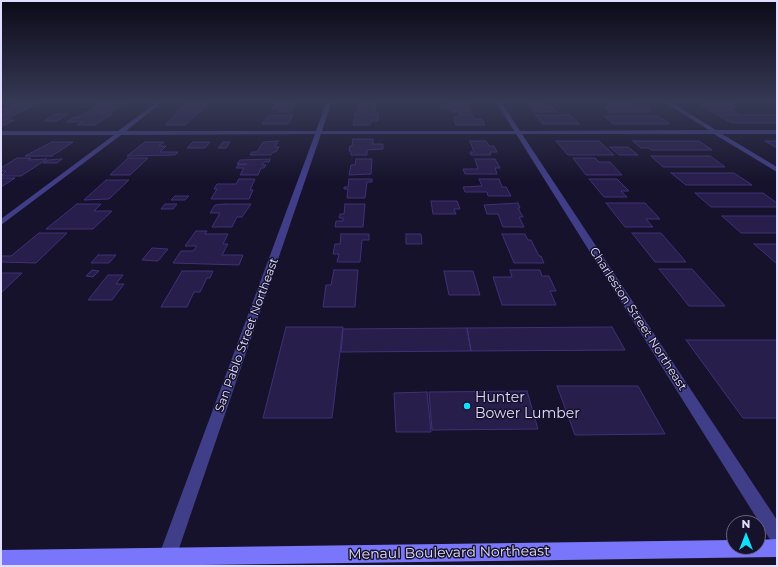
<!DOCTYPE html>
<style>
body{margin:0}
#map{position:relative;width:778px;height:567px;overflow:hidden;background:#16122b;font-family:Montserrat,sans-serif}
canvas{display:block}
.frame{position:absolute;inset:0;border:2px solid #e1ddfe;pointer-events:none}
.north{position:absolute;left:726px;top:515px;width:40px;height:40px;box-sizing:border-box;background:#16122b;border:1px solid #67637f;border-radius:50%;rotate:0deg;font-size:11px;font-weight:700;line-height:16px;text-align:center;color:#e1ddfe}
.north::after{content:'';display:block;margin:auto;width:14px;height:18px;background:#0de2fa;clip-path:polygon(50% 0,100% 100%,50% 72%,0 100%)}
</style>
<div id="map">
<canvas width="778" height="567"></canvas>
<div class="frame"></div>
<div class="north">N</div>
</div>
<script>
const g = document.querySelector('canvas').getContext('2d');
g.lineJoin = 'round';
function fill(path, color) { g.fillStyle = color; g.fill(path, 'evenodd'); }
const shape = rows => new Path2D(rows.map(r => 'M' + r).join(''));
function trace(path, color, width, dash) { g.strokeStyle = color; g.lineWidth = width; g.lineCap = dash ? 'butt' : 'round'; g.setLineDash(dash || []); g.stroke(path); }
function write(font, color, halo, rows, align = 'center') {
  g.font = font + ' Montserrat,sans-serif'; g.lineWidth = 3; g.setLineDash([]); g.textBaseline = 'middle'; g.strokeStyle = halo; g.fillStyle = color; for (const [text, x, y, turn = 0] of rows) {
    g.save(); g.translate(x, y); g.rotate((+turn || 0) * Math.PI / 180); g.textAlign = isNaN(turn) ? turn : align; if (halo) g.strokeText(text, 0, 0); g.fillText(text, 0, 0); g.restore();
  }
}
const building = shape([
 [100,103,125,103,110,113,85,113,100,103],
 [450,103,467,103,471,112,452,112,451,109,442,109,440,105,451,105,450,103],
 [527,103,542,103,545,106,551,106,557,112,535,112,527,103],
 [607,103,632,103,637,107,645,107,652,112,609,112,604,107,612,107,607,103],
 [704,103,731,103,734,105,706,105,704,103],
 [15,104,36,104,19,113,4,113,10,110,3,110,15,104],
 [187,104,208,104,199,113,176,113,187,104],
 [276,104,296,104,291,112,278,112,280,109,272,109,276,104],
 [359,104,376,104,375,112,357,112,359,104],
 [701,105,730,105,735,108,728,108,739,114,716,114,701,105],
 [1,114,16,114,5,120,14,120,5,125,1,125,1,114],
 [56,114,68,114,57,121,44,121,56,114],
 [84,114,112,114,95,125,77,125,83,122,67,122,74,117,79,117,84,114],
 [177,114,197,114,185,125,165,125,177,114],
 [355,114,378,114,378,121,371,121,370,125,353,125,355,114],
 [459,114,472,114,474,119,482,119,485,125,456,125,453,117,459,117,459,114],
 [276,115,293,115,288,124,262,124,268,116,276,115],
 [535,115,570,115,580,124,543,124,535,115],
 [718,115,777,115,777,123,732,123,718,115],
 [604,116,658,116,670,124,613,124,604,116],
 [353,139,373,139,373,144,383,144,383,149,367,150,367,155,351,155,351,151,349,151,350,146,352,146,353,139],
 [278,141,275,147,279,147,276,152,273,152,271,155,250,155,252,152,257,152,263,142,278,141],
 [470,141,486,141,489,146,494,146,497,152,490,152,491,155,471,155,470,152,474,152,470,141],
 [556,141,599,141,614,155,568,155,556,141],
 [633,141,699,141,712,150,651,150,649,148,641,148,633,141],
 [765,141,777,141,777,148,765,141],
 [52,142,73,142,52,156,25,156,52,142],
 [145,142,164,142,159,146,166,146,160,152,178,152,175,155,127,156,145,142],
 [193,142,210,142,205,148,187,148,193,142],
 [223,142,230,142,226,148,218,148,223,142],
 [610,147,628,147,638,155,619,155,610,147],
 [651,156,710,156,725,167,663,167,651,156],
 [17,158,31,158,28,160,47,159,21,176,1,176,6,171,1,171,1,168,17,158],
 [128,158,148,158,130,175,110,175,128,158],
 [573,158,595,158,599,162,610,162,622,175,586,175,573,158],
 [62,159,57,163,43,163,48,160,62,159],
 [270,159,269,162,264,162,262,165,266,165,264,168,261,168,258,175,240,175,244,168,236,168,238,165,247,164,237,164,240,160,270,159],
 [356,159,372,159,371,174,349,175,351,165,355,165,356,159],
 [475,159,495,159,500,168,495,168,497,174,465,174,463,169,478,169,475,159],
 [671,173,734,173,752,185,686,185,671,173],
 [1,178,15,178,1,187,1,178],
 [239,179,255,179,250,190,253,190,249,199,211,199,217,189,214,189,217,184,236,184,239,179],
 [349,179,372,179,372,182,367,182,365,198,347,198,348,189,344,189,344,187,348,187,349,179],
 [479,179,499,179,502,187,506,187,511,196,488,196,487,192,465,192,463,187,482,186,479,179],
 [589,179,617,179,629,191,621,191,627,197,604,197,589,179],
 [106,180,129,180,109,199,84,200,106,180],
 [695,193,763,193,777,203,777,207,711,207,695,193],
 [175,196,189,196,185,200,171,200,175,196],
 [431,201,457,201,460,209,454,209,456,214,433,214,431,201],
 [518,203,520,208,518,208,523,217,519,217,524,227,503,227,498,214,487,214,484,205,518,203],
 [606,203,645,203,660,219,646,219,653,227,625,227,606,203],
 [77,204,101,204,94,211,112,211,93,229,46,229,77,204],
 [165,204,177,204,173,209,161,209,165,204],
 [225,204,251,204,242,217,237,217,232,227,212,227,220,213,210,213,215,205,225,204],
 [345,204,365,204,363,227,335,227,336,221,343,221,343,218,339,218,340,214,344,214,345,204],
 [722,216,777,216,777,233,741,233,722,216],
 [196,231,207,231,205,234,228,234,223,244,228,244,222,255,243,255,239,265,173,263,181,251,193,251,197,246,185,246,196,231],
 [39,233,67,233,36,263,1,262,1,256,11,256,39,233],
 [632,233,661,233,686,262,655,262,632,233],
 [341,234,369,234,369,240,362,240,360,262,337,262,339,254,333,254,335,244,340,244,341,234],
 [406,234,421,234,422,244,406,244,406,234],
 [502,234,525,234,528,240,531,240,539,256,541,256,544,263,514,263,502,234],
 [754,244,777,244,777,264,754,244],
 [152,248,168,249,158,261,142,260,152,248],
 [98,255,116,255,109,263,91,263,98,255],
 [659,269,692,269,725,306,689,306,659,269],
 [92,270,99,271,93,277,86,276,92,270],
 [334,270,358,270,355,307,323,307,326,285,331,285,334,270],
 [510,270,540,270,542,276,549,276,556,291,550,291,556,305,502,305,493,277,512,277,510,270],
 [182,271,213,271,210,278,207,278,200,292,194,292,187,307,161,307,182,271],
 [444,271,473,271,480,295,449,295,444,271],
 [1,273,22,273,1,293,1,273],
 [108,275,123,275,116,284,124,284,112,300,88,300,108,275],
 [286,327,343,327,332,418,263,418,286,327],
 [612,327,625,350,471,351,467,328,612,327],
 [467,328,471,351,341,352,343,329,467,328],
 [686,340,777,340,777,418,743,418,686,340],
 [557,386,638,386,665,434,575,435,557,386],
 [527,391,538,429,432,430,429,392,527,391],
 [427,392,431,432,396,432,394,393,427,392]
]);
const minor = shape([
 [156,103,161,103,126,131,316,131,326,103,331,103,322,131,514,131,497,103,502,103,520,131,709,130,666,103,672,103,716,130,777,130,777,134,722,134,777,167,777,172,714,134,522,134,777,520,777,544,771,541,516,134,321,134,173,566,155,566,315,134,121,135,1,225,1,219,114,135,1,135,1,131,118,131,156,103]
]);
const secondary = shape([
 [777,539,777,557,133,566,1,566,1,550,734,540,734,547,758,547,758,540,777,539]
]);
const markers = [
 [467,406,4,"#0de2fa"]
];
const streetNames = [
 ["Charleston Street Northeast",638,319,57],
 ["San Pablo Street Northeast",247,335,-70]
];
const nearPoinames = [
 ["Hunter",475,398],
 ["Bower Lumber",475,414]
];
const nearStreetnames = [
 ["Menaul Boulevard Northeast",449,553,-1]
];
fill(building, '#281e4c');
trace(building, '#3f3178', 1);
fill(minor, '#413e89');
fill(secondary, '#7976fc');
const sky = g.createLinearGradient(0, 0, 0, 183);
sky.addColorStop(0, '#0c0a18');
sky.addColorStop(0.56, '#363955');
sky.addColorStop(1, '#36395500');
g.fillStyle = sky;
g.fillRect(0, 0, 778, 183);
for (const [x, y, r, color] of markers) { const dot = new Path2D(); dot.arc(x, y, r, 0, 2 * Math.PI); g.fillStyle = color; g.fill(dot); trace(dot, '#16122b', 1.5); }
write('12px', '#e1ddfe', '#16122b', streetNames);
write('14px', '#e1ddfe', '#16122b', nearPoinames, 'left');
write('14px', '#e1ddfe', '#16122b', nearStreetnames);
</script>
